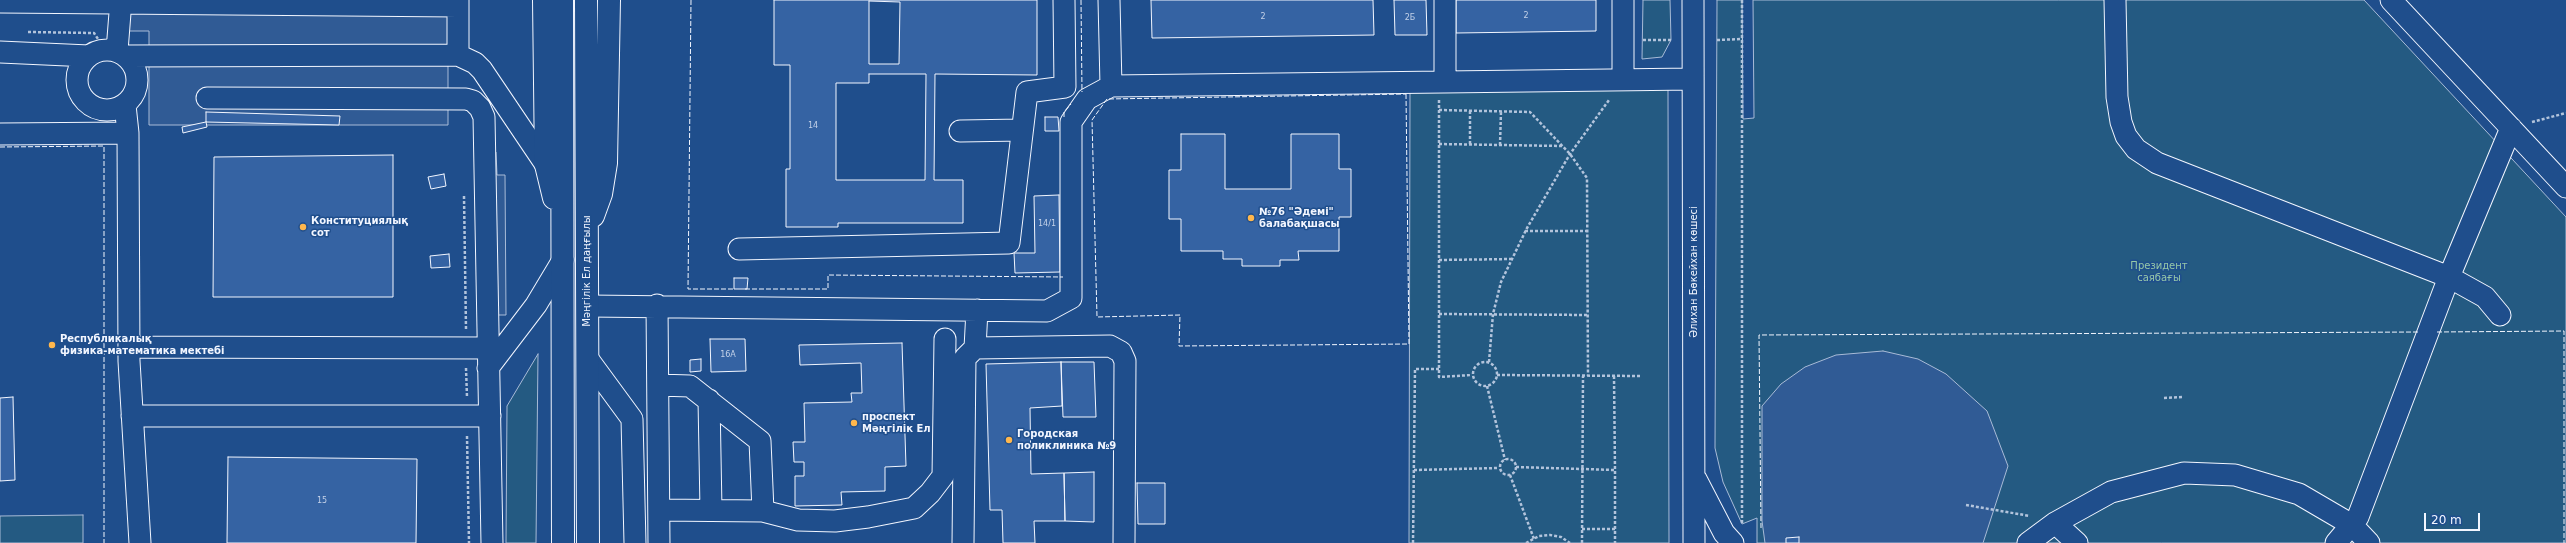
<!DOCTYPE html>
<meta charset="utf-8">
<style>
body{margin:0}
#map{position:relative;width:2566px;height:543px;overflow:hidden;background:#1f4e8c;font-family:"DejaVu Sans",sans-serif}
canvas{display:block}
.scale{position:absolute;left:2424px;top:513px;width:56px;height:18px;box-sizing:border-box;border:2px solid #f2f6ff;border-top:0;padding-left:5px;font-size:12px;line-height:14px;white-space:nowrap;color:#f2f6ff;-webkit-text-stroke:3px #1f4e8c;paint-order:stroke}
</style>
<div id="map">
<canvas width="2566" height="543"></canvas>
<div class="scale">20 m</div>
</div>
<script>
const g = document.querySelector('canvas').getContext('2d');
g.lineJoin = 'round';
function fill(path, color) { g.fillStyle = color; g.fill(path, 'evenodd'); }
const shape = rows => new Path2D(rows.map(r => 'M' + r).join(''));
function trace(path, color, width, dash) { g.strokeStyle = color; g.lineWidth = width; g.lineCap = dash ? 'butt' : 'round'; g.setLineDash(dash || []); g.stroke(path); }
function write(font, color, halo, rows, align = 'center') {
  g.font = font + ' "DejaVu Sans",sans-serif'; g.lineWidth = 3; g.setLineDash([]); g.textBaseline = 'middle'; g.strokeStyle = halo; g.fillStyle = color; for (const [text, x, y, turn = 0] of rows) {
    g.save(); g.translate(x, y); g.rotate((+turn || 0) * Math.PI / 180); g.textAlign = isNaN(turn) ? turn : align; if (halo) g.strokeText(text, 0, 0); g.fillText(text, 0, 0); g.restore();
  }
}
const green = shape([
 [1643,0,1670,0,1671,40,1662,57,1642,59,1643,0],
 [1717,0,1742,0,1743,119,1754,118,1753,0,2364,0,2566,217,2566,543,1757,543,1757,518,1742,524,1723,482,1715,448,1717,0],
 [1668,88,1669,543,1409,543,1410,90,1668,88],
 [538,354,536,543,506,543,507,406,538,354],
 [83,515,83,543,0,543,0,516,83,515]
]);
const parking = shape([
 [112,0,448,0,448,125,149,125,149,31,112,31,112,0],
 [484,151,496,152,497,175,505,175,506,315,487,315,484,151],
 [1883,351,1918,359,1946,374,1987,411,2008,466,1983,543,1765,543,1762,521,1762,406,1781,384,1805,367,1836,355,1883,351]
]);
const building = shape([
 [774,0,1037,0,1037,75,935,74,934,180,963,180,963,223,838,223,838,227,786,227,786,169,790,169,790,65,774,65,774,0],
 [869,1,900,2,899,64,869,64,869,1],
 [869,74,926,74,925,180,836,180,836,83,869,83,869,74],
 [1151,0,1373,0,1374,35,1152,38,1151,0],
 [1394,0,1426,0,1427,35,1395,35,1394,0],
 [1456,0,1596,0,1596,31,1456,33,1456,0],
 [206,112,340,116,339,125,206,122,206,112],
 [1045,117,1058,117,1059,131,1045,131,1045,117],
 [206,122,207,127,183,133,182,127,206,122],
 [1181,134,1225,134,1225,189,1291,189,1291,134,1339,134,1339,169,1351,169,1351,217,1339,217,1339,251,1298,251,1299,260,1280,260,1280,266,1242,266,1242,259,1223,259,1223,251,1181,251,1181,219,1169,219,1169,170,1181,170,1181,134],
 [393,155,393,297,213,297,214,157,393,155],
 [444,174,446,186,431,189,428,177,444,174],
 [1059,195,1060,272,1015,273,1014,253,1035,253,1034,196,1059,195],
 [449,254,450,267,431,268,430,256,449,254],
 [734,278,748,278,747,289,734,289,734,278],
 [710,339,745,339,746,371,711,372,710,339],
 [902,343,906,466,885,467,885,491,841,492,842,505,795,506,795,476,804,476,804,462,794,462,793,442,805,442,804,403,852,402,851,393,862,393,861,363,800,365,799,345,902,343],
 [701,359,701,371,690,372,690,360,701,359],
 [1061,362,1062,406,1030,408,1031,474,1064,473,1065,521,1034,521,1035,543,1003,543,1002,510,990,510,986,364,1061,362],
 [1061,362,1094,362,1096,417,1063,417,1061,362],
 [13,397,15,480,0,481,0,398,13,397],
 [228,457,417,459,416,543,227,543,228,457],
 [1094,472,1094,522,1065,521,1064,473,1094,472],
 [1137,483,1165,483,1165,524,1138,524,1137,483],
 [1799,537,1799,543,1786,543,1786,538,1799,537]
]);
const path = shape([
 [28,32,94,33,98,39],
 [1643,40,1671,40],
 [1717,40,1743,39],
 [1439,100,1439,377,1472,375],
 [1439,110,1530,112,1570,154,1587,178,1588,376],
 [1470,111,1470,144],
 [2532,122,2566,113],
 [1439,144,1562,146],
 [1500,145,1501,111],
 [464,196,466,329],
 [1525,231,1587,231],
 [1439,260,1512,259],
 [1439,314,1588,315],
 '1473 374a12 12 0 1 1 24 0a12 12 0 1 1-24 0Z',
 [1489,362,1493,314,1501,282,1527,228,1570,154,1609,100],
 [466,368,467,397],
 [1497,375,1642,376],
 [1614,376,1615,470],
 [1487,386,1505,460],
 [2164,398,2184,397],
 [467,436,469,543],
 '1500 467a8 8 0 1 1 16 0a8 8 0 1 1-16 0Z',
 [1516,467,1615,470,1615,543],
 [1414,470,1499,468],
 [1510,475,1534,539],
 [1966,505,2030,516],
 [1742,523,1742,0],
 [1582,529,1615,529],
 [1413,543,1415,369,1439,369],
 [1526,543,1539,536,1550,535,1561,537,1570,543],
 [1582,543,1583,376]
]);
const minor = shape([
 [458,0,458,55],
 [1109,0,1111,86],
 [1445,0,1445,82],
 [1623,0,1623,80],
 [1693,0,1694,543],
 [2115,0,2117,97,2121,122,2126,136,2136,149,2157,163,2449,277,2485,297,2500,315],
 [2391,0,2566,187],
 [0,2,458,6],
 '77 80a30 30 0 1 1 60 0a30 30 0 1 1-60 0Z',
 [117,51,121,0],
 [0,52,89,56],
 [125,56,458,55,475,63,482,70,546,165],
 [207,98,466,99,473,101,480,108,484,117,492,543],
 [125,105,128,133,129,361,140,543],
 [960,131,1022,130],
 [0,134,128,133],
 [739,249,1009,243,1027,92,1065,87,1064,0],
 [657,305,659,543],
 [588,306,1047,311,1071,298,1071,122,1087,99,1111,86,1693,79],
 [977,310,975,348,1110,346,1121,352,1125,361,1124,543],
 [129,347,488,348],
 [588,359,632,419,635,543],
 [488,368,536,305,563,260],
 [658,385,690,386,760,441,763,511,659,510],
 [709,400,711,510],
 [132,416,490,416],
 [1696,479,1724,533,1733,543],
 [763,511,798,520,835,521,868,517,914,508,930,493,943,476,945,339],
 [2055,523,2077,543],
 [963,543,965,358,975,348],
 [2028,543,2055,523,2111,492,2184,473,2235,475,2299,494,2352,525,2369,543],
 [2336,543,2358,517,2449,277,2511,128]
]);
const major = shape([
 [544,0,546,165,554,198],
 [562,0,563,543],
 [586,0,588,543],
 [593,216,601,194,606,163,609,0]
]);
const fence = shape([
 [691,0,688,289,735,289],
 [1081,0,1082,92],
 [1406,94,1409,344,1179,346,1180,315,1097,317,1092,120,1107,99,1406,94],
 [1064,117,1064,112,1071,104],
 [0,147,104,146,104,543],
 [745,289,828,289,828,275,1063,277],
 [2437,332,2564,331,2564,543],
 [1761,528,1759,335,2419,332]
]);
const markers = [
 [1251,218,4,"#ffb74d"],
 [303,227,4,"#ffb74d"],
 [52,345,4,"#ffb74d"],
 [854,423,4,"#ffb74d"],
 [1009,440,4,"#ffb74d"]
];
const numberNames = [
 ["2",1526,16],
 ["2",1263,17],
 ["2Б",1410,18],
 ["14",813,126],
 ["14/1",1047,224],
 ["16А",728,355],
 ["15",322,501]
];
const poiNames = [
 ["№76 \"Әдемі\"",1259,212],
 ["балабақшасы",1259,224],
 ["Конституциялық",311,221],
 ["сот",311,233],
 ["Республикалық",60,339],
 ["физика-математика мектебі",60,351],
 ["проспект",862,417],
 ["Мәңгілік Ел",862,429],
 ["Городская",1017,434],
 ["поликлиника №9",1017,446]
];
const parkNames = [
 ["Президент",2159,266],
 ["саябағы",2159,278]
];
const streetNames = [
 ["Мәңгілік Ел даңғылы",587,271,-90],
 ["Әлихан Бөкейхан көшесі",1694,272,-90]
];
fill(green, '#245a82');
trace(green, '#a8bbd7', 1);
fill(parking, '#305b95');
trace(parking, '#a8bbd7', 1);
fill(building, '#3563a3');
trace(building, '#f2f6ff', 1);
trace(minor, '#f2f6ff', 23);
trace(major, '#f2f6ff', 24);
trace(path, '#b3c4dc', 2.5, [3, 2]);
trace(minor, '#1f4e8c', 21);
trace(major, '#1f4e8c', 22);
trace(fence, '#f2f6ff', 1, [5, 2]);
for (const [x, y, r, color] of markers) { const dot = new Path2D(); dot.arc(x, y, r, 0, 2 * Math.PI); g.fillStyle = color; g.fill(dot); trace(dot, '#1f4e8c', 1.5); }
write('8px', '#c3d1e8', null, numberNames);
write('bold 10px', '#f2f6ff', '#1f4e8c', poiNames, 'left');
write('10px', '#97c8a6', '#1f4e8c', parkNames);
write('10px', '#f2f6ff', '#1f4e8c', streetNames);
</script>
